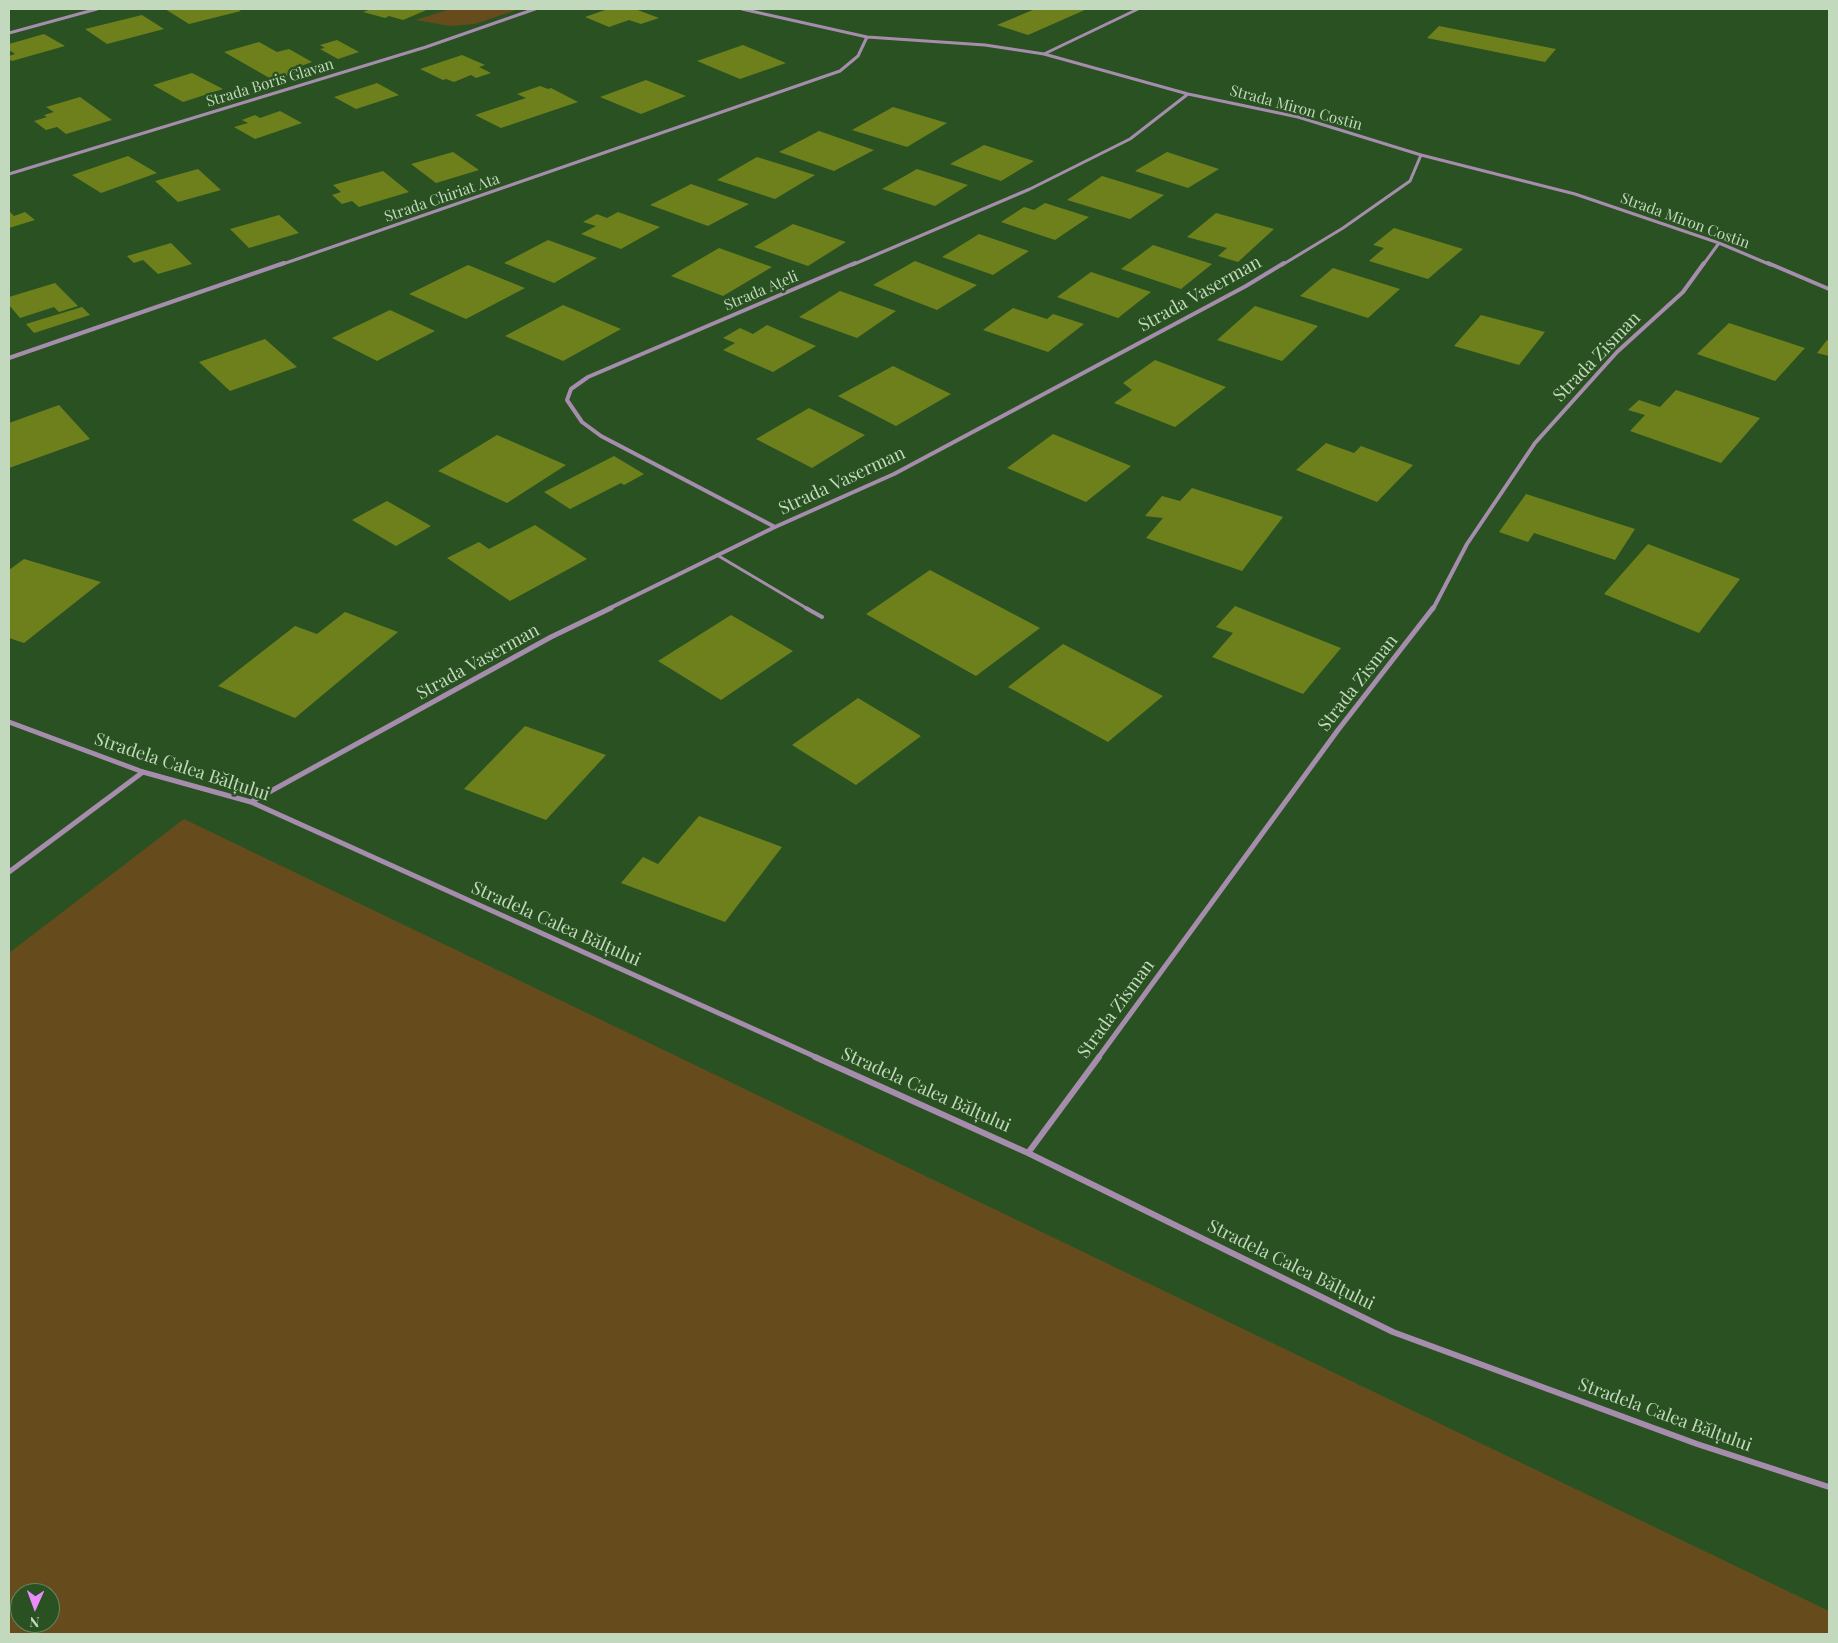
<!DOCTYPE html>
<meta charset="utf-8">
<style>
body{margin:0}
#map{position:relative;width:1838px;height:1643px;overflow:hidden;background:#2a5122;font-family:"Playfair Display",serif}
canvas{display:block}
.frame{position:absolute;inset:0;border:10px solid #c3d9be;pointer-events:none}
.north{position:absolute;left:10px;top:1583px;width:50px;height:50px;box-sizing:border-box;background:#2a5122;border:1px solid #678760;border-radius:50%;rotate:182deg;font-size:14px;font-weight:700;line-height:20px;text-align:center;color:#c3d9be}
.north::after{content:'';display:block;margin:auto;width:18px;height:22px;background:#e98dfd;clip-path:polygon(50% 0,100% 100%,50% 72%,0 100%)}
</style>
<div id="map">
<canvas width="1838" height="1643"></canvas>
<div class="frame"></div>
<div class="north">N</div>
</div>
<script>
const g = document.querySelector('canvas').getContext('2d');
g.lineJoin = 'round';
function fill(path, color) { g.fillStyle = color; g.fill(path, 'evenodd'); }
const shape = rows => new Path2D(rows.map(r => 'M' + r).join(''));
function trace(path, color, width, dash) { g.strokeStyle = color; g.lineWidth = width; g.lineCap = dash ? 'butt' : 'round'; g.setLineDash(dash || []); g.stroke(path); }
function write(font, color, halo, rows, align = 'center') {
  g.font = font + ' "Playfair Display",serif'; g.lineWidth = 5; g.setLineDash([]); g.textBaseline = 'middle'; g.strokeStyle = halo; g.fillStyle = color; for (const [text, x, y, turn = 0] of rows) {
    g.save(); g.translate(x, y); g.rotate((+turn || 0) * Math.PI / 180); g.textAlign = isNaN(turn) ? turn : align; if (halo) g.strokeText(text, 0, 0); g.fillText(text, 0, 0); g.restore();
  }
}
const green = shape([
 [450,9,519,9,475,24,463,25,450,26,416,20],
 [184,819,1829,1611,1829,1634,9,1634,9,953],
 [20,1593,50,1593,50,1623,20,1623]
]);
const building = shape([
 [165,9,237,9,241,11,189,24],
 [371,9,429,9,403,20,389,16,385,18,363,12],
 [608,9,635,9,659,18,641,24,629,20,609,27,585,17],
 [1035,9,1087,9,1028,35,997,25],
 [142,15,164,29,107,44,85,29],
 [1439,26,1556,49,1545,62,1427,38],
 [44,34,65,46,12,61,9,59,9,56,15,54,9,50,9,44],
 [337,40,359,52,338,59,320,49,325,48,320,45],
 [259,42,277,52,289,49,312,62,301,66,308,70,273,80,224,52],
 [743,45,786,63,740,79,697,61],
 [462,55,485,65,479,67,491,73,476,78,471,75,454,82,446,79,443,80,420,69],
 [192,73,223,89,183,102,153,85],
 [646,80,686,96,641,114,600,97],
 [377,83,399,95,356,109,334,97],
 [540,86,548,89,551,88,578,102,501,128,475,115,526,98,517,94],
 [80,97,112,120,66,134,57,127,46,130,34,121,47,117,44,115,54,112,46,107],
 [893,107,947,123,907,147,852,130],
 [280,111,302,123,255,139,234,127,248,123,242,120,255,115,260,118],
 [819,131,874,150,834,171,779,152],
 [984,145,1034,161,1001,181,950,164],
 [453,152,479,170,436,183,411,164],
 [1167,152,1219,169,1188,188,1135,171],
 [128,156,157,173,101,193,72,175],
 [757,157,815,175,775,199,717,180],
 [198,169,221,190,178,202,155,181],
 [917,169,968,185,935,206,882,189],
 [383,171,409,192,359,207,352,201,342,204,332,195,341,192,333,185],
 [1102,176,1164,195,1130,219,1067,200],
 [691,184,749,204,708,226,650,205],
 [1045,203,1089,217,1055,240,1001,222,1024,207,1034,210],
 [9,211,14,216,25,212,35,220,9,228],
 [618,212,660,227,621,249,581,234,596,226,583,222,597,214,607,218],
 [1216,213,1274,229,1238,262,1218,256,1227,248,1187,237],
 [279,215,299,233,249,248,230,229],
 [793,224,846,242,808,266,754,247],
 [1394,228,1463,249,1428,279,1369,261,1384,248,1373,245],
 [979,234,1029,251,993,275,942,257],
 [548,240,597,258,554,283,504,263],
 [171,243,192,264,158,274,143,260,134,263,127,256],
 [1153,245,1212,264,1181,289,1121,269],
 [719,248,772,267,723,296,671,276],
 [915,261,977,285,937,310,873,285],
 [468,265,525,288,466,319,409,294],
 [1333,268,1400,289,1368,318,1300,296],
 [1091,272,1151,292,1118,318,1057,297],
 [55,283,78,306,59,312,54,307,20,318,9,305,9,297],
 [840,291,896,311,857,338,799,317],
 [563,305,621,329,563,361,505,336],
 [1255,306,1318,326,1282,361,1217,340],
 [82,307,90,315,34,333,26,324],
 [1013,308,1047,319,1053,314,1084,324,1048,352,983,330],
 [390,310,435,331,377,361,332,338],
 [1481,315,1545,332,1519,365,1454,346],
 [1729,323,1805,348,1775,381,1697,354],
 [767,325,816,346,773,372,723,350,735,343,723,338,740,328,753,334],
 [265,339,297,367,230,391,199,362],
 [1827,340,1829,341,1829,356,1817,353],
 [1155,360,1226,387,1175,427,1114,403,1132,390,1123,383],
 [893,366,951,394,896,426,838,396],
 [1676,390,1760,418,1721,463,1630,431,1645,415,1628,410,1639,400,1660,407],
 [59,405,90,439,9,468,9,423],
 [809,408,865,435,812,468,756,439],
 [1053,434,1131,466,1086,502,1007,468],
 [497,435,566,465,507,503,438,471],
 [1326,443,1354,453,1361,446,1413,465,1377,502,1296,470],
 [614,456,644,474,624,485,621,483,570,509,544,492],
 [1192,488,1283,517,1242,571,1146,538,1163,518,1145,516,1162,496,1180,501],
 [1526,494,1635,529,1615,560,1534,533,1528,542,1499,532],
 [387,501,431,526,396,546,352,520],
 [535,525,587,559,510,601,447,558,479,542,489,549],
 [1648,544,1740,579,1699,633,1604,594],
 [24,559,101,582,24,643,9,638,9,570],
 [930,570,1040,628,976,676,866,614],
 [1235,606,1341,648,1303,694,1212,657,1233,633,1216,627],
 [345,612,398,632,295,718,218,686,295,626,317,634],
 [731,615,793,651,721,700,658,661],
 [1063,644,1163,696,1108,742,1008,687],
 [858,698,921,736,856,785,792,745],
 [525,726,606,755,546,820,464,789],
 [699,816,782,847,725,922,621,883,643,857,658,864]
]);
const serviceFar1 = shape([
 [717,555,808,609]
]);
const service = shape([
 [806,608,822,617]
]);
const minorFar3 = shape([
 [742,9,867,37,985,45,1044,54,1188,94,1298,117,1421,155,1575,194,1719,243,1771,265],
 [9,33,97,9],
 [1044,54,1138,9],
 [9,174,426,47,535,9],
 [280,265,840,71,858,56,867,37],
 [852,265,1030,189,1130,139,1188,94],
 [1282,265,1343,228,1410,181,1421,155],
 [1703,265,1719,243]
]);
const minorFar2 = shape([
 [1768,263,1829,289],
 [9,358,284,263],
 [775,527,601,436,582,422,567,400,571,389,588,377,855,263],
 [608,609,775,527,894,474,1246,286,1284,263],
 [1433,609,1467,544,1535,443,1617,352,1683,292,1704,263]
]);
const minorFar1 = shape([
 [9,722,143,772,251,802,818,1058],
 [251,802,551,637,611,608],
 [9,872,143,772],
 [1098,1058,1338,730,1433,608]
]);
const minor = shape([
 [815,1057,1028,1153,1393,1332,1697,1444,1829,1487],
 [1028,1153,1099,1057]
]);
const farStreetnames = [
 ["Strada Boris Glavan",270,83,-17],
 ["Strada Miron Costin",1296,108,15],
 ["Strada Chiriat Ata",442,198,-19],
 ["Strada Miron Costin",1685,221,20],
 ["Strada Ațeli",761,291,-23]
];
const streetNames = [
 ["Strada Vaserman",1200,294,-29],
 ["Strada Zisman",1597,357,-46],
 ["Strada Vaserman",842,481,-25],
 ["Strada Vaserman",478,662,-29],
 ["Strada Zisman",1358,683,-52],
 ["Stradela Calea Bălțului",182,767,18],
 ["Stradela Calea Bălțului",556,924,24],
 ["Strada Zisman",1116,1009,-54],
 ["Stradela Calea Bălțului",926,1090,24],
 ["Stradela Calea Bălțului",1291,1265,26],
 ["Stradela Calea Bălțului",1665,1415,20]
];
fill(green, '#664c1d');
fill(building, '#6d801c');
trace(serviceFar1, '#a78dad', 3);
trace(service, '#a78dad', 4);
trace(minorFar3, '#a78dad', 3);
trace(minorFar2, '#a78dad', 4);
trace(minorFar1, '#a78dad', 5);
trace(minor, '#a78dad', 6);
write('15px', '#c3d9be', '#2a5122', farStreetnames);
write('18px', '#c3d9be', '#2a5122', streetNames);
</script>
